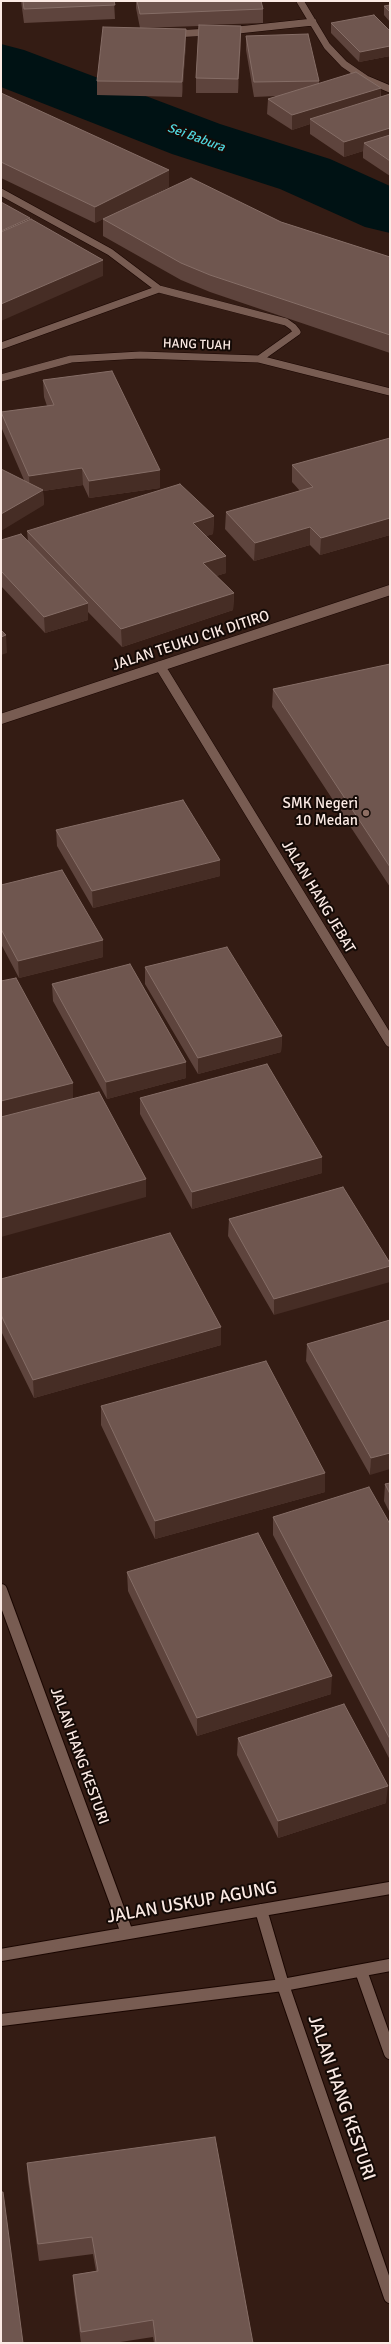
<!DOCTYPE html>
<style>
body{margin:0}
#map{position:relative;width:391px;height:2344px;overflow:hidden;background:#341c14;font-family:Signika,sans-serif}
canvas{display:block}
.frame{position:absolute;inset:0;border:2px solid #fbeae4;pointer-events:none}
</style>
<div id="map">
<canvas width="391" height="2344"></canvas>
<div class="frame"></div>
</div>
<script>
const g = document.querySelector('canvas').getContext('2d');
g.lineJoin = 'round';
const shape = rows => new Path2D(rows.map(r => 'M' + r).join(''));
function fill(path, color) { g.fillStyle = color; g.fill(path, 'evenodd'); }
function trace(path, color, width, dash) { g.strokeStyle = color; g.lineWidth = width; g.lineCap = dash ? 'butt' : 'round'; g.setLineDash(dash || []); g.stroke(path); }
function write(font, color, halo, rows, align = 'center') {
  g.font = font + ' Signika,sans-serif'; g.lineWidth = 4; g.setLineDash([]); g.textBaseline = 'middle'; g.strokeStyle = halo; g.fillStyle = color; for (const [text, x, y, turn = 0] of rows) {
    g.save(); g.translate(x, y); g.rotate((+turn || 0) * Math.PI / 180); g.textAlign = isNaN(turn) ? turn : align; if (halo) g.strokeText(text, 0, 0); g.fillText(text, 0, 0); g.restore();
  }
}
const river = shape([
 [1,44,24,50,220,124,330,159,390,186,390,233,365,227,280,189,172,154,1,87,1,44]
]);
const minorFar2 = shape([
 [300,1,327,46,344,64,366,79,390,89],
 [229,31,313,22],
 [173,34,211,32],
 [1,192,110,252,159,289,286,322,293,327,297,332,259,359],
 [1,346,159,289],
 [1,378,71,359,140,355,259,359,390,392]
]);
const minorFar1 = shape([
 [160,666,390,1042],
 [1,719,390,590]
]);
const minor = shape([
 [1,1590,127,1933],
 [261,1910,283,1985,390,2297],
 [1,1955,390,1888],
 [361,1971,390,2053],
 [1,2020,283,1985,390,1965]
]);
const wall = shape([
 [21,1,114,1,115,19,24,23],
 [136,1,261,1,263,9,263,23,205,25,241,40,238,93,196,93,196,78,199,26,141,28,186,43,182,97,97,95,97,81,140,28,136,8],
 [351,1,381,1,352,2],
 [390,5,390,22,384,15,384,6],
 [331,23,390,31,390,56,359,62,331,33],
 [246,36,319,81,319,84,381,88,381,97,390,94,390,176,363,158,363,151,344,157,310,134,310,124,292,130,267,114,268,99,277,96,254,97,246,50],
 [1,93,169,187,112,215,281,222,390,257,390,353,210,292,181,280,103,236,103,219,95,223,1,178],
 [43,380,160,488,89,498,83,485,43,491,44,505,24,480,2,429,1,412,47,406,44,397],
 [390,438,390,535,320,555,310,545,254,561,225,529,226,512,300,491,292,482,292,465],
 [214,516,213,534,206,536,226,556,226,573,216,576,234,593,233,610,122,647,88,612,88,620,45,633,1,586,1,540,28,541,27,531],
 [390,664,390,887,272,707,273,689],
 [56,830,220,876,93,908,57,846],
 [1,885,103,940,103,957,19,978,1,944],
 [145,967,282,1036,281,1052,198,1074,145,984],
 [52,984,186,1078,107,1099,53,1001],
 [140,1098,322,1157,322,1173,192,1209,140,1114],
 [343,1187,274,1315,228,1236,229,1219],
 [1,1279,221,1327,221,1345,34,1398,1,1331],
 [390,1320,370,1475,306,1361,307,1344],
 [101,1406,325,1492,155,1539,101,1425],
 [390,1483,390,1513,384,1501,385,1484],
 [273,1517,390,1524,390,1760,273,1535],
 [127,1572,331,1694,197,1736,128,1591],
 [238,1738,386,1803,278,1838,237,1755],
 [27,2163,253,2343,154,2343,153,2337,114,2343,81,2343,74,2291,73,2275,96,2271,93,2254,39,2261,28,2180]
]);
const shadedWall = shape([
 [241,26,241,40,238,93,238,79],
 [186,29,186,43,182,97,182,82],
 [390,46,390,56,359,62,360,52],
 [381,88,380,103,310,119,310,124,292,130,292,115],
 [390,128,390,143,364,143,363,151,344,157,344,142],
 [169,170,169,187,95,223,95,207],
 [30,218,31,233,1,246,1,231],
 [103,260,103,276,1,321,1,304],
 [82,468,83,485,43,491,44,505,1,531,1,514,30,493,29,476],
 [160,470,160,488,89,498,89,481],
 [214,516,213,534,193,540,193,523],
 [390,518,390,535,320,555,321,538],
 [310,527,310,545,254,561,255,543],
 [226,556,226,573,203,580,203,563],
 [234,593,233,610,122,647,121,629],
 [88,603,88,620,45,633,44,617],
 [6,635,7,653,1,655,1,637],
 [220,860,220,876,93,908,92,891],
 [103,940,103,957,19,978,18,961],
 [282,1036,281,1052,198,1074,198,1058],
 [186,1062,186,1078,107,1099,106,1082],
 [73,1083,73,1101,1,1120,1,1101],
 [322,1157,322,1173,192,1209,192,1192],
 [146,1179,146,1197,1,1237,1,1218],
 [390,1266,390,1282,274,1315,274,1299],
 [221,1327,221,1345,34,1398,33,1380],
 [390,1453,390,1469,370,1475,371,1458],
 [325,1473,325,1492,155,1539,155,1521],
 [332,1676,331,1694,197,1736,197,1718],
 [388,1786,386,1803,278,1838,278,1821]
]);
const building = shape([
 [23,1,114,1,115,5,24,9,23,1],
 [137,1,261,1,263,9,140,14,137,1],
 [390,5,390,12,384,6,390,5],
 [374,15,390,31,390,46,360,52,331,23,374,15],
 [199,25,241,26,238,79,196,78,199,25],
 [103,27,186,29,182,82,97,81,103,27],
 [308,34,319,81,254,82,246,36,308,34],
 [356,72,381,88,292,115,268,99,356,72],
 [1,93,169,170,95,207,1,162,1,93],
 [390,94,390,128,344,142,310,119,390,94],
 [390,135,390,161,364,143,390,135],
 [191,178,281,222,390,257,390,335,210,275,181,263,103,219,191,178],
 [1,202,30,218,1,231,1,202],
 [31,219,103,260,1,304,1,232,31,219],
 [112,371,160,470,89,481,82,468,29,476,1,412,54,405,43,380,112,371],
 [390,438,390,518,321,538,310,527,255,543,226,512,313,487,292,465,390,438],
 [1,469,43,490,1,514,1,469],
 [180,484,214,516,193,523,226,556,203,563,234,593,121,629,27,531,180,484],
 [21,534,88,603,44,617,1,571,1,540,21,534],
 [1,630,6,635,1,637,1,630],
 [390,664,390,867,273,689,390,664],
 [183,800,220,860,92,891,56,830,183,800],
 [62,870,103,940,18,961,1,929,1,885,62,870],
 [227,947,282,1036,198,1058,145,967,227,947],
 [130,964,186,1062,106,1082,52,984,130,964],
 [16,978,73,1083,1,1101,1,981,16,978],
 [267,1064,322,1157,192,1192,140,1098,267,1064],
 [99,1092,146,1179,1,1218,1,1117,99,1092],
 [343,1187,390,1263,390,1266,274,1299,229,1219,343,1187],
 [170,1233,221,1327,33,1380,1,1315,1,1279,170,1233],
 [390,1320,390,1453,371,1458,307,1344,390,1320],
 [266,1361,325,1473,155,1521,101,1406,266,1361],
 [390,1483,390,1494,385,1484,390,1483],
 [369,1487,390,1524,390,1739,273,1517,369,1487],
 [258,1533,332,1676,197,1718,127,1572,258,1533],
 [344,1704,388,1786,278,1821,238,1738,344,1704],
 [215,2137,253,2343,156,2343,153,2320,81,2332,73,2275,98,2271,92,2237,38,2244,27,2163,215,2137],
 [1,2192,3,2192,23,2343,1,2343,1,2192]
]);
const markers = [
 [366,813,4,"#8d6e63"]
];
const farWaternames = [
 ["Sei Babura",196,138,20]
];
const farStreetnames = [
 ["HANG TUAH",197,345,2]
];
const streetNames = [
 ["JALAN TEUKU CIK DITIRO",191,641,-18],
 ["JALAN HANG JEBAT",318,897,59],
 ["JALAN HANG KESTURI",79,1756,70]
];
const poiNames = [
 ["SMK Negeri",358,804],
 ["10 Medan",358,821]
];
const nearStreetnames = [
 ["JALAN USKUP AGUNG",192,1903,-10],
 ["JALAN HANG KESTURI",341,2098,71]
];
fill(river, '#001214');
trace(minorFar2, '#1a0601', 8);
trace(minorFar1, '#1a0601', 11);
trace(minor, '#1a0601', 14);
trace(minorFar2, '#785c52', 7);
trace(minorFar1, '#785c52', 10);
trace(minor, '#785c52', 12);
fill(wall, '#5e443d');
fill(shadedWall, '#462d25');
fill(building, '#6f564f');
trace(building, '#856d66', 1);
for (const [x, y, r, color] of markers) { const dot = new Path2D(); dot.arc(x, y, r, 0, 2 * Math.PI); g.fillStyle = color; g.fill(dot); trace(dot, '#140a06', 1.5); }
write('italic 13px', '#50d8e0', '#140a06', farWaternames);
write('13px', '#fbeae4', '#140a06', farStreetnames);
write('15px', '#fbeae4', '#140a06', streetNames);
write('15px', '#fbeae4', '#140a06', poiNames, 'right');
write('18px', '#fbeae4', '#140a06', nearStreetnames);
</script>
